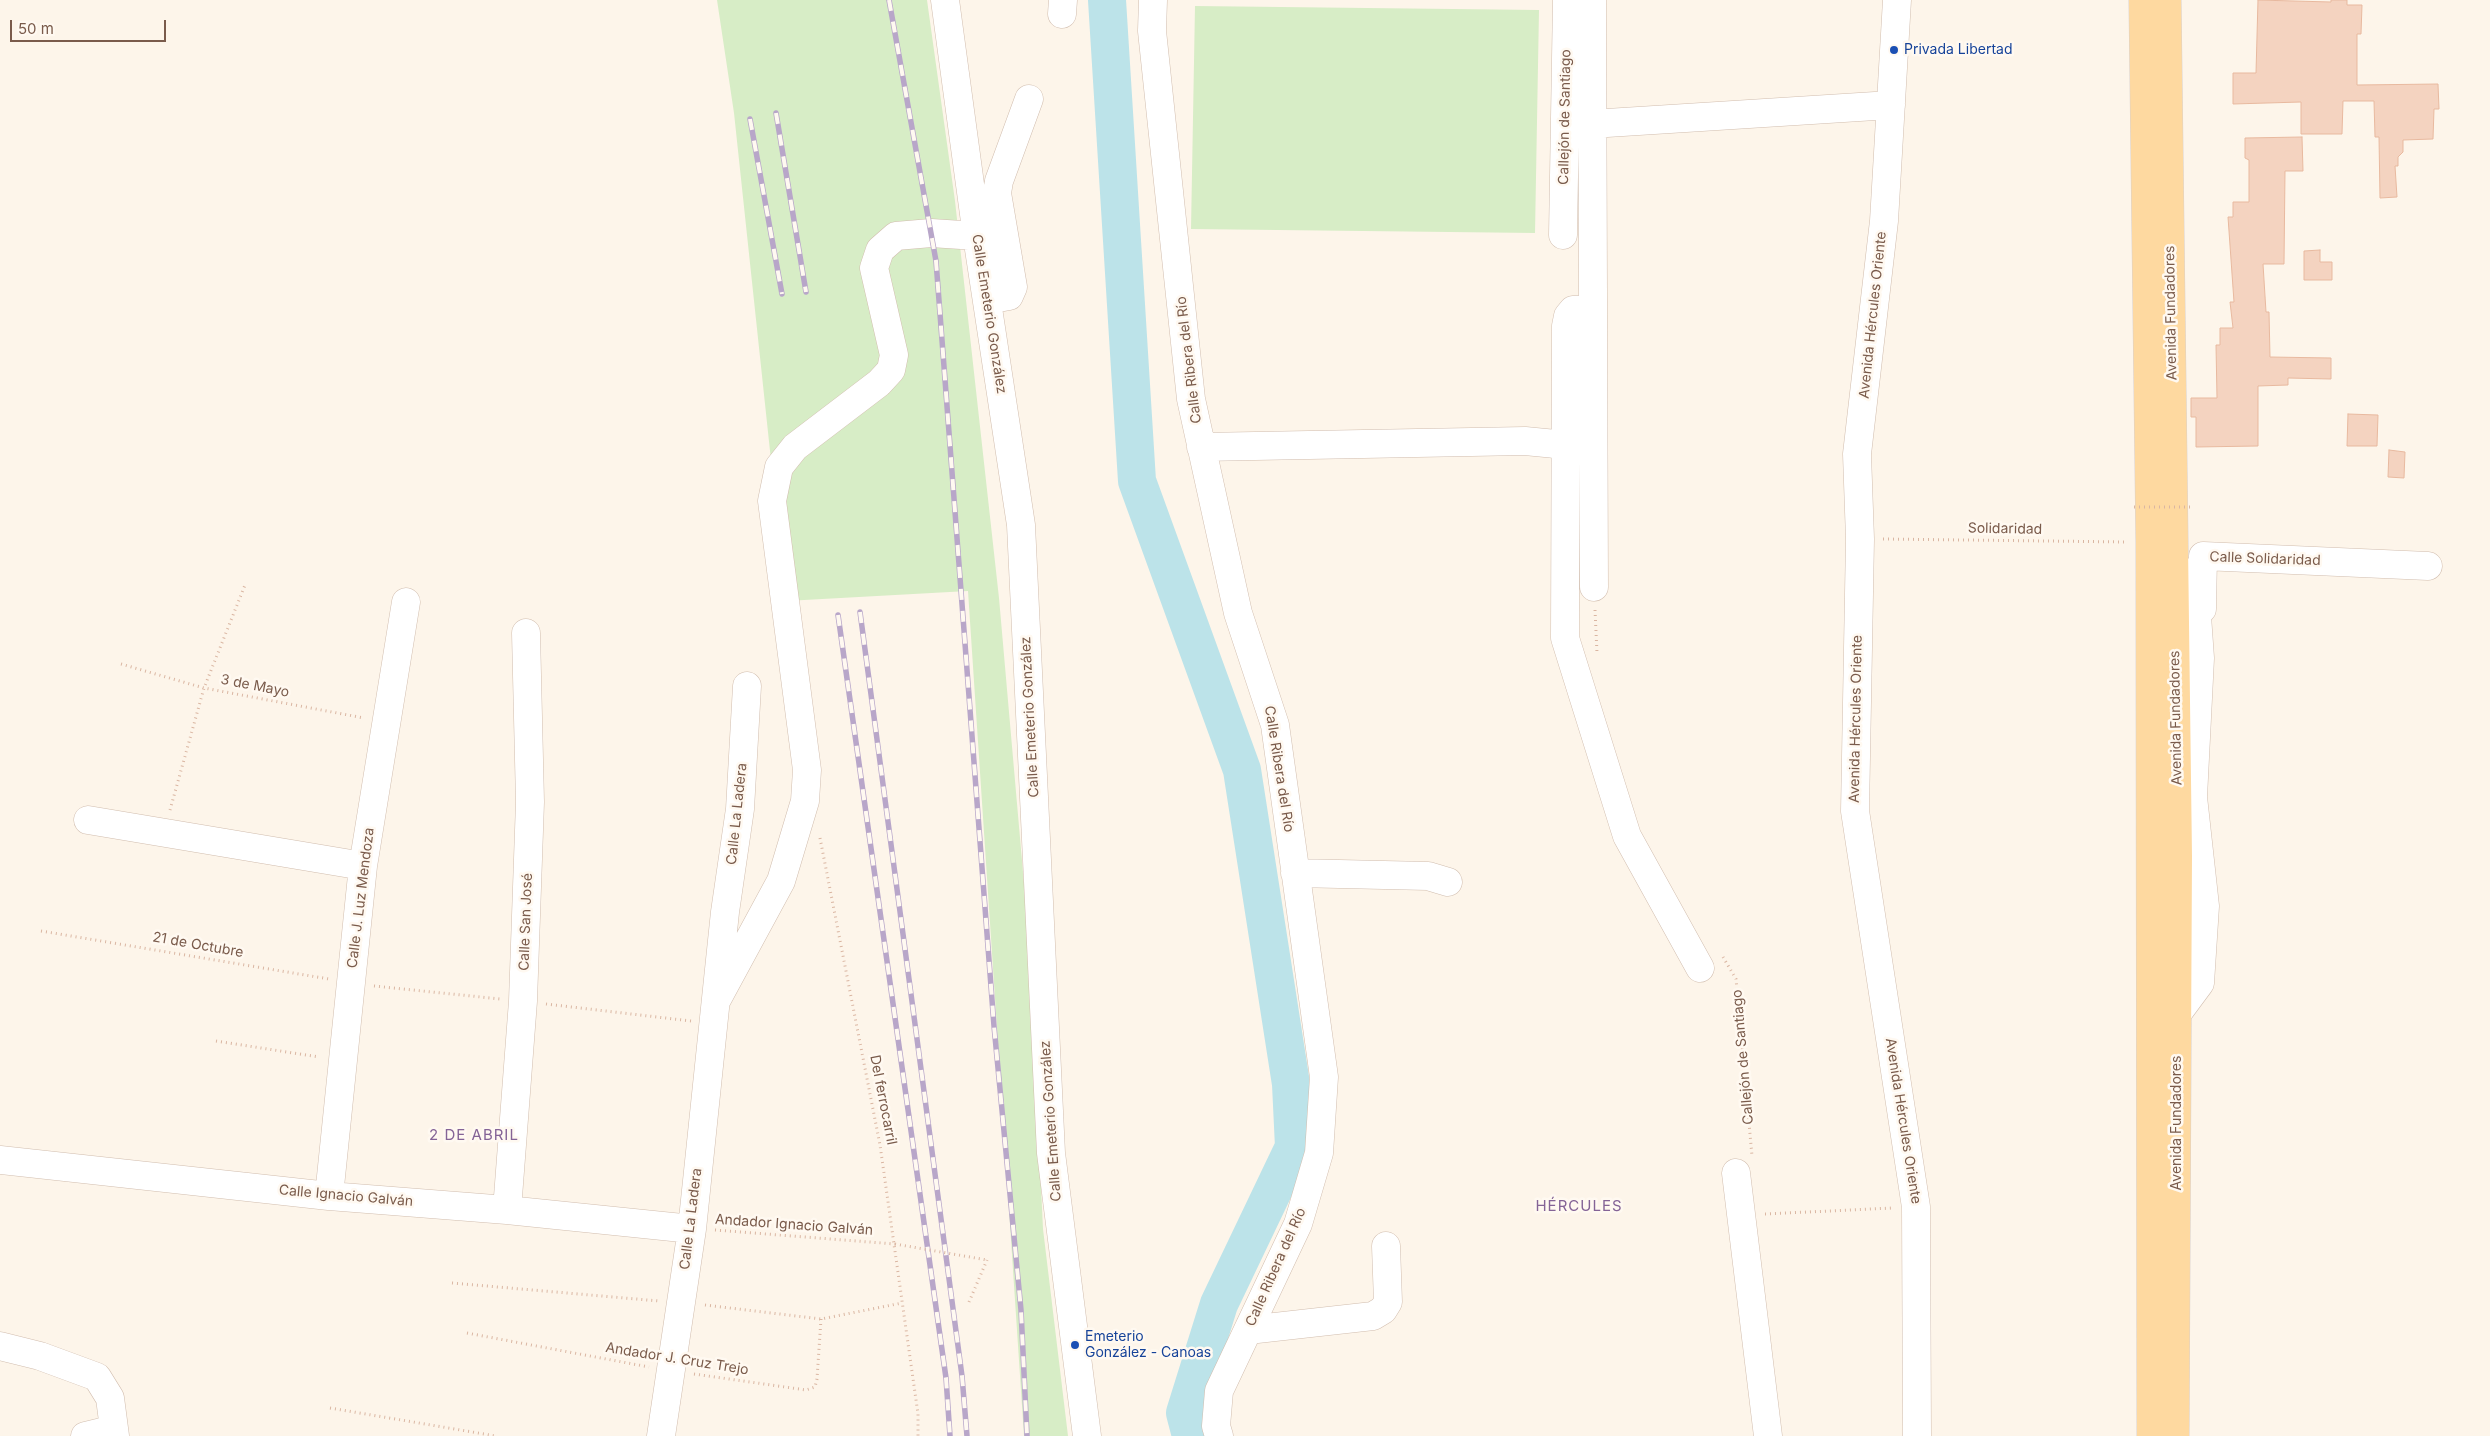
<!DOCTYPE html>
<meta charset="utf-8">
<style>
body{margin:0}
#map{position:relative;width:2490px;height:1436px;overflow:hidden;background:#fdf5ea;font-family:Inter,sans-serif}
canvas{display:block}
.scale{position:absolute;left:10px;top:20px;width:156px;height:22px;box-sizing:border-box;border:2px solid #7a5b4b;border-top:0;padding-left:6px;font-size:15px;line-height:18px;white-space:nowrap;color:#7a5b4b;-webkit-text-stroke:4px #fff9f1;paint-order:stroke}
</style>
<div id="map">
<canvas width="2490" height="1436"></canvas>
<div class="scale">50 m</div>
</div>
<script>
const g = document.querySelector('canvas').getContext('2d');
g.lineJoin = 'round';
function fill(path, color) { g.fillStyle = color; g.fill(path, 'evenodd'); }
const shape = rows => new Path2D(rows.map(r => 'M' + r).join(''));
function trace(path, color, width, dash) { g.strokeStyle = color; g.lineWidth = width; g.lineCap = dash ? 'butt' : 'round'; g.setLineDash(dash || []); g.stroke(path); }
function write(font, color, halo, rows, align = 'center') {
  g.font = font + ' Inter,sans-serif'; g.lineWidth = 5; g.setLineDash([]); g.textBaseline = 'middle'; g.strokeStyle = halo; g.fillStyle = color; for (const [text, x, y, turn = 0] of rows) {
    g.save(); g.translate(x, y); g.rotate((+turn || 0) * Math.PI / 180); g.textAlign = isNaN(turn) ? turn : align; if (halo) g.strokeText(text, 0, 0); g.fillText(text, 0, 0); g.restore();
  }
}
const green = shape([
 [717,0,927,0,955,201,999,598,1030,952,1043,1229,1068,1436,1024,1436,968,591,786,601,734,113],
 [1195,6,1539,10,1535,233,1191,229]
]);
const river = shape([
 [1107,0,1137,481,1242,770,1291,1084,1294,1147,1219,1304,1185,1413,1191,1436]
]);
const building = shape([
 [2258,0,2331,2,2331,0,2347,0,2347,5,2362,5,2361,34,2357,34,2357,85,2438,84,2439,109,2434,109,2433,139,2403,140,2403,152,2398,157,2398,166,2395,166,2397,197,2380,198,2379,137,2375,137,2374,101,2343,101,2342,134,2301,134,2301,102,2233,104,2233,73,2256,73,2258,0],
 [2302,137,2303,171,2285,171,2284,264,2263,264,2266,312,2269,312,2270,357,2331,358,2331,379,2288,378,2288,385,2258,386,2258,446,2196,447,2196,417,2191,417,2191,398,2217,398,2216,345,2220,345,2220,328,2233,328,2230,302,2234,302,2228,217,2233,217,2233,202,2249,202,2249,160,2245,158,2245,138,2302,137],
 [2320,250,2320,262,2332,262,2332,280,2304,280,2304,251,2320,250],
 [2348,414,2378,415,2377,446,2347,446,2348,414],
 [2389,450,2405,452,2404,478,2388,477,2389,450]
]);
const path = shape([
 [1883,539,2126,542],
 [1595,610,1597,653],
 [121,664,204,688,364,718],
 [170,810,204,688,245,585],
 [820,838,880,1145,918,1414,918,1436],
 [41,931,329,979],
 [1723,957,1736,979,1752,1156],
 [374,986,500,999],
 [546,1004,691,1021],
 [216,1041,319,1057],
 [1765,1214,1893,1208],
 [715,1230,895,1244],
 [452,1283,659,1301],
 [969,1302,987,1260],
 [705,1305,821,1319,902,1303],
 [467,1333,649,1367],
 [694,1374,806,1390,815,1387,817,1379,821,1319],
 [330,1408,496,1436]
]);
const minor = shape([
 [945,0,977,236,1021,525,1051,1153,1087,1436],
 [1153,0,1152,31,1191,399,1238,613,1275,725,1324,1077,1319,1153,1298,1224,1219,1391,1216,1426,1219,1436],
 [1592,0,1594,587],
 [1897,0,1884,221,1857,454,1860,539,1855,811,1916,1207,1917,1436],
 [1062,14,1063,0],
 [1591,124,1891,105],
 [1563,235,1567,0],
 [987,300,1009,296,1013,287,997,193,999,181,1029,99],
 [1593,309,1573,310,1568,316,1566,326,1565,638,1627,836,1700,968],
 [1201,447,1525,441,1566,445],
 [2174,562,2189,585,2196,602,2200,658,2193,797,2205,906,2200,983,2177,1014],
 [2202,609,2203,556,2428,566],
 [88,820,363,866],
 [1295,873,1428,876,1448,882],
 [716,1001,781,881,805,801,807,770,772,501,779,467,795,447,879,383,891,370,894,355,874,268,880,250,896,236,931,233,977,236],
 [0,1160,329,1196,507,1210,692,1229],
 [1736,1173,1768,1436],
 [329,1196,363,866,406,602],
 [507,1210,523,1001,530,802,526,633],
 [1248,1330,1373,1316,1383,1310,1388,1302,1386,1246],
 [0,1346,40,1356,97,1377,110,1398,115,1436],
 [85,1436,114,1429],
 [661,1436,692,1229,725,912,740,809,747,686]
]);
const major = shape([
 [2143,0,2150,542,2151,1436],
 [2167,0,2178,856,2175,1436]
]);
const rail = shape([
 [889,0,936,261,994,1026,1021,1310,1027,1436],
 [776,113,806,292],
 [750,119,782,294],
 [860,612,962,1376,967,1436],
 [838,615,946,1378,950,1436]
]);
const pathBridge = shape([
 [2134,507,2191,507],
 [895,1244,987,1260]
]);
const markers = [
 [1894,50,5,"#1a4fb4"],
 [1075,1345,5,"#1a4fb4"]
];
const transitNames = [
 ["Privada Libertad",1904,50],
 ["Emeterio",1085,1337],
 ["González - Canoas",1085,1353]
];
const streetNames = [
 ["Callejón de Santiago",1565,117,-89],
 ["Avenida Fundadores",2171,313,-91],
 ["Calle Emeterio González",989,314,81],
 ["Avenida Hércules Oriente",1873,315,-84],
 ["Calle Ribera del Río",1189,360,-97],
 ["Solidaridad",2005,529,1],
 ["Calle Solidaridad",2265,559,2],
 ["3 de Mayo",255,686,11],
 ["Calle Emeterio González",1030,717,-93],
 ["Avenida Fundadores",2176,718,-91],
 ["Avenida Hércules Oriente",1856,719,-89],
 ["Calle Ribera del Río",1279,769,81],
 ["Calle La Ladera",737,814,-84],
 ["Calle J. Luz Mendoza",361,898,-83],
 ["Calle San José",526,922,-88],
 ["21 de Octubre",198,945,10],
 ["Callejón de Santiago",1743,1057,-95],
 ["Del ferrocarril",883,1100,79],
 ["Calle Emeterio González",1051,1121,-94],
 ["Avenida Hércules Oriente",1903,1121,81],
 ["Avenida Fundadores",2177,1123,-90],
 ["Calle Ignacio Galván",346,1196,5],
 ["Calle La Ladera",691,1219,-83],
 ["Andador Ignacio Galván",794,1225,4],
 ["Calle Ribera del Río",1276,1267,-66],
 ["Andador J. Cruz Trejo",677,1359,9]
];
const neighbourhoodNames = [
 ["2 DE ABRIL",474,1135],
 ["HÉRCULES",1579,1206]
];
fill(green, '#d7edc6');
trace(river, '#bce3e9', 38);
fill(building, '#f4d3c0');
trace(building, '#e8b99f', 1);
trace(minor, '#d1bdae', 29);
trace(major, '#dad1cd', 29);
trace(path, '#dab6a2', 3, [1, 4]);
trace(minor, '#fff', 28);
trace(major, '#fed9a0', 28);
trace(rail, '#b8a6c9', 5.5);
trace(rail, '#fff9f1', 4, [11]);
trace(pathBridge, '#dab6a2', 3, [1, 4]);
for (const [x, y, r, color] of markers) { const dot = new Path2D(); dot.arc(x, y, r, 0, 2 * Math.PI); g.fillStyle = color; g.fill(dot); trace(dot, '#fff9f1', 2); }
write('14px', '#164399', '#fff9f1', transitNames, 'left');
write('14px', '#7a5b4b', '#fff9f1', streetNames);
g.letterSpacing = '1px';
write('15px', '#846396', '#fff9f1', neighbourhoodNames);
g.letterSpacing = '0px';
</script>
